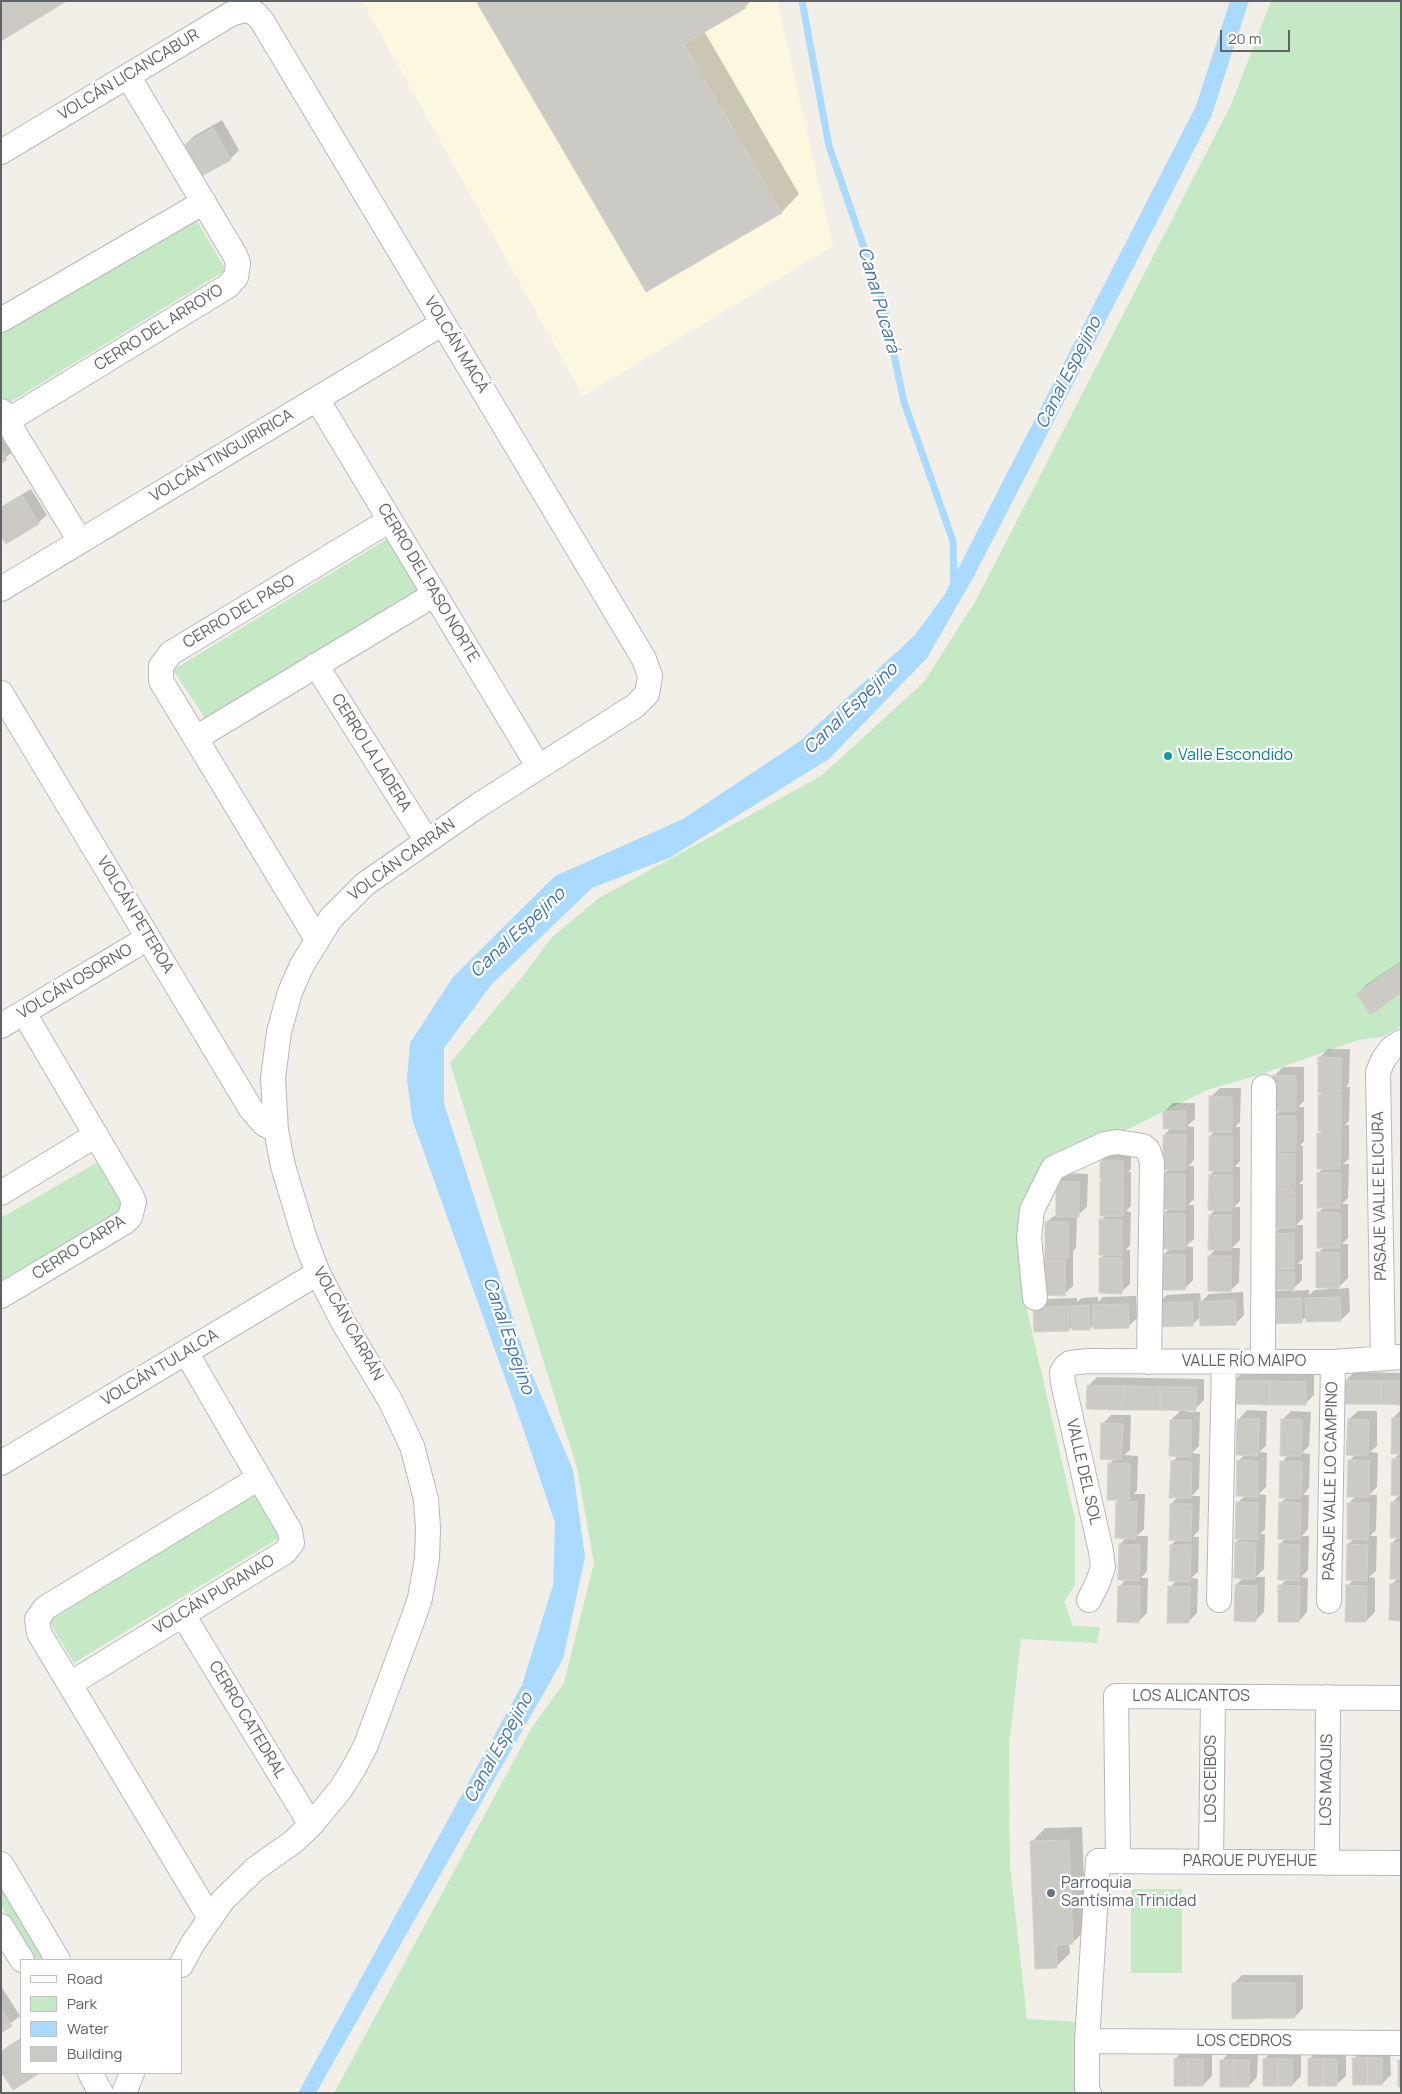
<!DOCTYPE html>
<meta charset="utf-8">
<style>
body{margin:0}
#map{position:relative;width:1402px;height:2094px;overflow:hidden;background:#f1efe8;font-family:Manrope,sans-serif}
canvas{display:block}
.frame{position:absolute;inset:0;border:2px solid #5f6368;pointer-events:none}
.legend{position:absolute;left:20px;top:1959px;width:162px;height:115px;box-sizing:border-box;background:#fff;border:1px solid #bfc1c3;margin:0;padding:6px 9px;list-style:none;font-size:15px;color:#5f6368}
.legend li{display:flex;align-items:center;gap:10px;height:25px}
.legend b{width:25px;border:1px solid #bfc1c3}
.scale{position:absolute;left:1220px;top:30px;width:70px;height:22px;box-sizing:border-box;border:2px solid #5f6368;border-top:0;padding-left:6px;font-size:15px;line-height:18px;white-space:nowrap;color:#5f6368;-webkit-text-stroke:4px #fff;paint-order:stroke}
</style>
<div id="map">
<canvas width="1402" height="2094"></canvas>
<div class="frame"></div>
<ul class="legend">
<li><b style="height:6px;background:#fff"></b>Road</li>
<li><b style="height:14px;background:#c5e8c5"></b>Park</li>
<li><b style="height:14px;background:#aadaff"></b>Water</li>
<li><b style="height:14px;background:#cccac5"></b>Building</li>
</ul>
<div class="scale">20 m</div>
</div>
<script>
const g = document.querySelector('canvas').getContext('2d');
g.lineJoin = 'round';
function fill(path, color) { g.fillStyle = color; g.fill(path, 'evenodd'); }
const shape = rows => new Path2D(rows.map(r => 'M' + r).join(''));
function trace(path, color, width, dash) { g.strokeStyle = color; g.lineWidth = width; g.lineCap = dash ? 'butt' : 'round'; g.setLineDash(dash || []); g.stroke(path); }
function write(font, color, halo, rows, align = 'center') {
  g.font = font + ' Manrope,sans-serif'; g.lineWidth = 4.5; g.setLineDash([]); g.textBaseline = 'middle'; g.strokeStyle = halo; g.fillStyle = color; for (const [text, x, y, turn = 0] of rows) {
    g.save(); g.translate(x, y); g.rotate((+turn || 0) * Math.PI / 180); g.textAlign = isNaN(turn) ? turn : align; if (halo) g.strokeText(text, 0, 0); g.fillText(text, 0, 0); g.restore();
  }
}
const commercial = shape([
 [362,1,777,1,833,246,583,396]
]);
const green = shape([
 [1271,1,1401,1,1401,1026,1382,1037,1358,1040,1265,1073,1207,1090,1082,1152,1035,1198,1023,1292,1075,1519,1075,1585,1064,1602,1073,1626,1100,1627,1097,1643,1021,1639,1009,1746,1010,1866,1027,2019,1079,2022,1081,2093,334,2093,531,1729,564,1683,594,1563,577,1468,450,1063,522,977,552,937,599,898,821,776,924,682,975,602,1231,105],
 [197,221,226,270,7,404,1,395,1,330],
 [392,536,419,589,205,718,173,670],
 [98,1162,123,1208,1,1281,1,1218],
 [256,1493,282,1536,74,1663,49,1621],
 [1,1888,44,1960,34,1960,1,1905],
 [1131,1889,1182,1889,1182,1973,1131,1973]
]);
const water = shape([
 [1230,1,1249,1,1211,117,974,576,927,658,829,759,669,858,592,888,492,984,444,1048,444,1103,528,1365,573,1470,585,1557,563,1659,316,2093,298,2093,522,1685,553,1585,555,1523,523,1428,412,1119,407,1079,410,1043,453,977,555,876,683,819,800,741,915,635,945,594,1196,106]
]);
const shadow = shape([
 [478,1,751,1,745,7,704,31,799,194,782,212,647,290],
 [222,120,239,150,230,159,185,145,194,136],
 [1,427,15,450,1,461],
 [31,489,47,515,38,523,1,535,1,507],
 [1401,961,1401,992,1358,994,1366,985],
 [1328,1049,1350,1049,1349,1083,1346,1087,1350,1087,1349,1121,1345,1125,1349,1125,1349,1159,1343,1164,1349,1164,1348,1198,1342,1204,1348,1204,1348,1238,1342,1244,1348,1244,1348,1278,1337,1289,1349,1288,1350,1311,1341,1320,1307,1316,1301,1321,1267,1300,1275,1291,1288,1291,1288,1289,1272,1272,1277,1268,1273,1234,1280,1227,1273,1193,1277,1188,1273,1154,1278,1150,1274,1116,1281,1110,1274,1076,1283,1067,1304,1067,1304,1101,1298,1107,1304,1107,1304,1141,1300,1146,1303,1146,1303,1180,1299,1184,1303,1184,1303,1218,1296,1225,1303,1225,1303,1259,1298,1264,1302,1264,1302,1280,1291,1291,1309,1290,1309,1295,1315,1290,1329,1289,1318,1253,1324,1247,1318,1213,1324,1207,1318,1173,1324,1168,1319,1134,1323,1130,1319,1096,1323,1092,1319,1058],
 [1220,1088,1241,1088,1240,1122,1235,1127,1240,1127,1240,1161,1235,1167,1240,1167,1240,1201,1234,1207,1240,1207,1240,1240,1232,1248,1240,1248,1239,1282,1231,1290,1209,1256,1216,1249,1210,1215,1216,1209,1210,1175,1215,1170,1210,1136,1215,1131,1211,1097],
 [1173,1103,1195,1103,1195,1119,1187,1126,1194,1127,1194,1160,1188,1166,1194,1166,1194,1199,1188,1205,1194,1205,1194,1239,1186,1246,1193,1247,1193,1280,1184,1289,1163,1255,1171,1248,1163,1214,1170,1208,1164,1174,1169,1169,1164,1135,1171,1128,1164,1112],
 [1110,1152,1131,1153,1131,1169,1128,1172,1131,1172,1131,1206,1126,1211,1131,1212,1130,1245,1126,1250,1130,1250,1130,1284,1121,1292,1100,1259,1105,1254,1101,1220,1106,1215,1101,1181,1105,1177,1101,1161],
 [1066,1173,1088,1174,1087,1207,1077,1216,1076,1248,1073,1251,1073,1286,1064,1294,1043,1261,1046,1257,1046,1222,1057,1214,1057,1182],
 [1243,1292,1244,1315,1235,1324,1201,1316,1192,1325,1158,1303,1167,1295,1200,1293,1201,1302,1209,1294],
 [1136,1296,1137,1318,1128,1327,1094,1324,1090,1329,1073,1325,1069,1330,1035,1330,1043,1299,1077,1298,1077,1302,1082,1298,1098,1297,1098,1302,1103,1297],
 [1243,1372,1314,1374,1314,1395,1305,1404,1234,1381],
 [1354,1372,1401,1373,1401,1404,1345,1381],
 [1097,1377,1204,1379,1204,1400,1195,1409,1188,1409,1188,1412,1200,1412,1199,1446,1192,1453,1200,1454,1199,1488,1192,1496,1200,1496,1199,1530,1193,1537,1199,1537,1198,1572,1191,1578,1198,1579,1197,1613,1188,1622,1170,1587,1177,1580,1171,1545,1177,1539,1171,1504,1178,1497,1172,1462,1179,1455,1171,1420,1182,1409,1088,1386],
 [1247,1410,1267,1411,1266,1446,1259,1452,1267,1453,1266,1487,1259,1494,1266,1495,1265,1529,1260,1534,1265,1534,1264,1569,1256,1577,1265,1577,1264,1612,1255,1621,1236,1585,1244,1577,1236,1542,1241,1538,1237,1503,1245,1496,1238,1461,1245,1454,1239,1419],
 [1401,1410,1401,1620,1391,1585,1398,1578,1392,1543,1398,1537,1393,1502,1400,1494,1393,1460,1400,1453,1393,1418],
 [1291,1411,1311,1412,1309,1446,1302,1453,1310,1454,1309,1488,1303,1495,1309,1495,1308,1529,1302,1536,1309,1536,1308,1570,1301,1577,1308,1578,1307,1612,1299,1621,1280,1586,1287,1579,1280,1544,1286,1538,1281,1503,1287,1496,1282,1462,1288,1455,1282,1420],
 [1358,1411,1377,1411,1377,1446,1370,1452,1378,1453,1377,1487,1369,1495,1377,1495,1376,1530,1370,1536,1377,1536,1376,1571,1369,1577,1375,1578,1375,1612,1366,1621,1347,1586,1354,1579,1348,1544,1355,1538,1349,1503,1356,1496,1349,1461,1356,1454,1349,1419],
 [1111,1415,1131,1415,1130,1450,1124,1455,1138,1456,1137,1490,1134,1494,1145,1494,1144,1529,1137,1536,1148,1536,1147,1571,1141,1578,1148,1578,1147,1613,1138,1622,1120,1586,1126,1579,1120,1544,1127,1537,1117,1502,1120,1499,1109,1464,1115,1458,1102,1424],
 [1082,1827,1086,1930,1072,1943,1069,1943,1070,1953,1056,1967,1032,1842,1045,1828],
 [1242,1975,1303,1975,1303,2008,1295,2017,1233,1984],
 [1,1986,20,2016,1,2031],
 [21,2038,21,2073,38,2073,13,2089,1,2069,1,2051],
 [1318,2050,1346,2050,1346,2076,1337,2084,1309,2059],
 [1362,2050,1390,2050,1391,2075,1382,2084,1354,2059],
 [1184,2051,1212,2051,1212,2076,1203,2085,1175,2059],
 [1273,2051,1301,2051,1301,2076,1292,2085,1264,2059],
 [1230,2052,1258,2052,1257,2077,1249,2086,1221,2061]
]);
const stream = shape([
 [802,1,829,146,883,303,904,402,953,541,954,586]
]);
const building = shape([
 [1,1,67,1,1,41,1,1],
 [476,1,742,1,746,8,684,44,782,213,646,292,476,1],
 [213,128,231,160,202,176,184,145,213,128],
 [1,450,7,460,1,463,1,450],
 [22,496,39,524,6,544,1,537,1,509,22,496],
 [1401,962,1401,993,1371,1015,1356,994,1401,962],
 [1318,1057,1341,1058,1341,1093,1318,1093,1318,1057],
 [1273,1075,1296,1076,1296,1111,1272,1111,1273,1075],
 [1318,1095,1341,1095,1341,1131,1318,1131,1318,1095],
 [1209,1096,1232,1097,1232,1132,1209,1132,1209,1096],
 [1186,1111,1186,1129,1163,1129,1163,1112,1186,1111],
 [1273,1116,1296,1116,1296,1151,1273,1151,1273,1116],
 [1317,1133,1340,1133,1340,1169,1317,1169,1317,1133],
 [1163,1135,1186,1135,1185,1170,1163,1170,1163,1135],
 [1209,1136,1232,1136,1232,1171,1209,1171,1209,1136],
 [1272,1154,1295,1154,1295,1190,1272,1190,1272,1154],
 [1100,1161,1123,1161,1123,1179,1100,1179,1100,1161],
 [1317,1173,1340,1173,1340,1208,1317,1208,1317,1173],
 [1163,1174,1185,1174,1185,1210,1162,1209,1163,1174],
 [1209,1175,1232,1175,1232,1211,1208,1210,1209,1175],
 [1100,1181,1123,1181,1123,1216,1100,1216,1100,1181],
 [1056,1182,1079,1182,1079,1217,1056,1217,1056,1182],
 [1272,1192,1295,1192,1295,1228,1272,1228,1272,1192],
 [1317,1212,1340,1213,1340,1248,1317,1248,1317,1212],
 [1162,1214,1185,1214,1185,1249,1162,1249,1162,1214],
 [1209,1215,1231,1215,1231,1250,1208,1250,1209,1215],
 [1099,1219,1122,1220,1122,1255,1099,1255,1099,1219],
 [1045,1222,1068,1222,1068,1258,1045,1258,1045,1222],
 [1294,1233,1294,1269,1271,1269,1271,1234,1294,1233],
 [1316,1252,1340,1253,1339,1288,1316,1288,1316,1252],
 [1162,1255,1185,1255,1185,1290,1162,1290,1162,1255],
 [1208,1256,1231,1256,1231,1292,1208,1291,1208,1256],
 [1099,1258,1122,1258,1122,1294,1099,1293,1099,1258],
 [1042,1260,1065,1260,1065,1296,1041,1295,1042,1260],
 [1271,1272,1294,1272,1294,1290,1271,1290,1271,1272],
 [1340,1297,1341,1321,1306,1322,1305,1298,1340,1297],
 [1301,1298,1302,1323,1266,1324,1265,1300,1301,1298],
 [1235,1300,1236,1325,1200,1326,1199,1302,1235,1300],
 [1192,1302,1193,1326,1157,1327,1157,1303,1192,1302],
 [1128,1304,1129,1328,1093,1329,1093,1305,1128,1304],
 [1089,1305,1090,1330,1072,1330,1071,1306,1089,1305],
 [1069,1306,1069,1331,1034,1332,1033,1308,1069,1306],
 [1233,1381,1270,1381,1270,1405,1233,1404,1233,1381],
 [1270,1381,1306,1382,1306,1405,1270,1405,1270,1381],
 [1344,1381,1381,1381,1381,1404,1344,1404,1344,1381],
 [1381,1381,1401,1381,1401,1405,1381,1404,1381,1381],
 [1087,1386,1124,1386,1123,1410,1086,1409,1087,1386],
 [1124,1386,1160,1387,1160,1410,1123,1410,1124,1386],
 [1160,1387,1196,1387,1196,1411,1160,1410,1160,1387],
 [1392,1418,1401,1418,1401,1454,1391,1454,1392,1418],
 [1237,1419,1259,1419,1258,1456,1236,1455,1237,1419],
 [1281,1419,1302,1420,1301,1456,1280,1456,1281,1419],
 [1348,1419,1369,1420,1368,1456,1346,1455,1348,1419],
 [1170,1420,1191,1420,1191,1457,1169,1456,1170,1420],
 [1101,1423,1123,1424,1121,1460,1100,1459,1101,1423],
 [1392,1459,1401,1459,1401,1496,1391,1495,1392,1459],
 [1237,1460,1258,1461,1258,1497,1236,1496,1237,1460],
 [1348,1460,1369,1461,1369,1497,1347,1497,1348,1460],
 [1171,1461,1192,1462,1191,1498,1169,1498,1171,1461],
 [1280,1461,1302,1462,1301,1498,1279,1498,1280,1461],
 [1108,1463,1130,1464,1129,1500,1107,1500,1108,1463],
 [1116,1502,1137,1502,1136,1539,1115,1538,1116,1502],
 [1236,1502,1258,1503,1257,1539,1235,1539,1236,1502],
 [1279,1502,1301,1503,1300,1540,1278,1539,1279,1502],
 [1391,1502,1401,1502,1401,1538,1390,1538,1391,1502],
 [1347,1503,1369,1503,1368,1540,1347,1539,1347,1503],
 [1170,1504,1192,1504,1191,1541,1169,1540,1170,1504],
 [1235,1542,1256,1543,1255,1579,1234,1578,1235,1542],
 [1391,1543,1401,1543,1401,1579,1390,1579,1391,1543],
 [1119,1544,1140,1545,1139,1581,1118,1580,1119,1544],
 [1279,1544,1300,1545,1299,1581,1278,1580,1279,1544],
 [1347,1544,1368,1545,1367,1581,1346,1580,1347,1544],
 [1170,1545,1191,1545,1190,1582,1169,1581,1170,1545],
 [1390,1584,1401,1584,1401,1621,1389,1620,1390,1584],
 [1235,1585,1257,1586,1256,1622,1234,1621,1235,1585],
 [1278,1585,1300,1586,1299,1622,1278,1622,1278,1585],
 [1346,1585,1367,1586,1366,1622,1345,1622,1346,1585],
 [1118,1586,1140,1586,1139,1623,1117,1622,1118,1586],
 [1168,1586,1190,1587,1189,1623,1167,1623,1168,1586],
 [1069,1840,1073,1944,1056,1945,1057,1968,1035,1969,1030,1841,1069,1840],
 [1232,1983,1295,1983,1295,2018,1232,2019,1232,1983],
 [1,2008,12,2026,1,2033,1,2008],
 [20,2041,21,2073,40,2073,13,2090,1,2072,1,2052,20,2041],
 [1352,2058,1367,2058,1367,2085,1353,2085,1352,2058],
 [1367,2058,1382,2058,1382,2085,1367,2085,1367,2058],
 [1174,2059,1188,2059,1189,2086,1174,2086,1174,2059],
 [1188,2059,1203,2059,1203,2086,1189,2086,1188,2059],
 [1263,2059,1278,2059,1278,2086,1263,2086,1263,2059],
 [1278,2059,1292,2059,1292,2086,1278,2086,1278,2059],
 [1308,2059,1323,2059,1323,2086,1308,2086,1308,2059],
 [1323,2059,1337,2059,1337,2086,1323,2086,1323,2059],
 [1220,2060,1234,2060,1235,2087,1220,2087,1220,2060],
 [1234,2060,1249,2060,1249,2087,1235,2087,1234,2060],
 [1398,2060,1401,2060,1401,2087,1398,2087,1398,2060]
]);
const street = shape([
 [1,152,231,14,244,10,255,13,262,21,644,659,650,676,647,694,635,706,479,805,365,884,331,918,302,965,290,992,279,1032,273,1078,276,1130,283,1166,305,1239,318,1273,343,1322,390,1400,412,1446,426,1499,428,1529,427,1559,420,1598,414,1616,366,1745,354,1768,340,1790,311,1825,293,1842,255,1869,223,1900,193,1943,181,1965],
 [1,320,204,202],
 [317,399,538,766],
 [1,411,80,541],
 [7,421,228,286,236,277,238,263,235,255,128,76],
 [1,589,443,323],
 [316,665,427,841],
 [1,693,251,1109,264,1124,276,1130],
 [196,738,435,594],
 [317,939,161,681,161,666,171,653,390,520],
 [1,1026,148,938],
 [1,1193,96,1135],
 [1,1296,125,1222,130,1217,134,1202,131,1195,24,1013],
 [1035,1298,1029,1238,1032,1210,1053,1168,1105,1144,1117,1142,1143,1146,1148,1150,1152,1162,1149,1362],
 [1383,1358,1378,1072,1383,1060,1392,1048,1401,1042],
 [1263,1362,1264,1087],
 [1,1463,318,1273],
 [1089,1600,1098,1582,1103,1567,1101,1551,1063,1383,1062,1372,1066,1366,1070,1363,1088,1361,1333,1362,1401,1357],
 [1219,1600,1224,1362],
 [1329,1601,1333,1362],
 [183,1615,311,1825],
 [70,1684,285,1552,292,1543,290,1531,186,1352],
 [1118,1861,1116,1696,1401,1698],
 [1211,1862,1213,1697],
 [1327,1863,1328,1697],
 [1,1864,58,1960],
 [210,1918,39,1633,37,1619,45,1608,259,1478],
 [1,1926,22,1960],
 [1087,2041,1401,2043],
 [90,2073,101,2093],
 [124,2093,132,2073],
 [1089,2093,1087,2088,1087,2041,1098,1861,1401,1863]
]);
const markers = [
 [1168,756,5,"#0f9aa8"],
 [1051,1893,5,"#6b7280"]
];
const streetNames = [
 ["VOLCÁN LICANCABUR",129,75,-31],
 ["CERRO DEL ARROYO",159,328,-32],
 ["VOLCÁN MACÁ",456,345,59],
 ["VOLCÁN TINGUIRIRICA",222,456,-31],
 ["CERRO DEL PASO NORTE",428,583,59],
 ["CERRO DEL PASO",239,612,-31],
 ["CERRO LA LADERA",371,753,58],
 ["VOLCÁN CARRÁN",402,860,-36],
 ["VOLCÁN PETEROA",135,915,59],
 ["VOLCÁN OSORNO",75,982,-31],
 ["PASAJE VALLE ELICURA",1380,1196,-91],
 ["CERRO CARPA",79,1248,-32],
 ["VOLCÁN CARRÁN",348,1324,61],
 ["VALLE RÍO MAIPO",1244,1362],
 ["VOLCÁN TULALCA",160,1368,-31],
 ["VALLE DEL SOL",1083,1472,77],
 ["PASAJE VALLE LO CAMPINO",1331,1481,-89],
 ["VOLCÁN PURANAO",214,1595,-31],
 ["LOS ALICANTOS",1191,1697],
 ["CERRO CATEDRAL",247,1720,59],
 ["LOS CEIBOS",1212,1779,-90],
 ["LOS MAQUIS",1327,1780,-89],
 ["PARQUE PUYEHUE",1250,1862],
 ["LOS CEDROS",1244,2042]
];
const cultureNames = [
 ["Valle Escondido",1178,756]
];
const worshipNames = [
 ["Parroquia",1061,1884],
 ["Santísima Trinidad",1061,1902]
];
const waterNames = [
 ["Canal Pucará",878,300,74],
 ["Canal Espejino",1069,373,-63],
 ["Canal Espejino",851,709,-44],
 ["Canal Espejino",518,933,-43],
 ["Canal Espejino",508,1336,71],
 ["Canal Espejino",499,1748,-61]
];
fill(commercial, '#fef7e0');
fill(green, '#c5e8c5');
fill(water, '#aadaff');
fill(shadow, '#0003');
trace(stream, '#aadaff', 7);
fill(building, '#cccac5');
trace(building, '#d6d1c6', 1);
trace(street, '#b5b8bc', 26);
trace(street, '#fff', 24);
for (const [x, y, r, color] of markers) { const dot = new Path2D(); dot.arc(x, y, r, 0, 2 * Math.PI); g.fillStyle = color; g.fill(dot); trace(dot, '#fff', 2); }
write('16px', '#5f6368', '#fff', streetNames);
write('16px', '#0d838f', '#fff', cultureNames, 'left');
write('16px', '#5b616d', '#fff', worshipNames, 'left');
write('italic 18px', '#4174aa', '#fff', waterNames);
</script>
